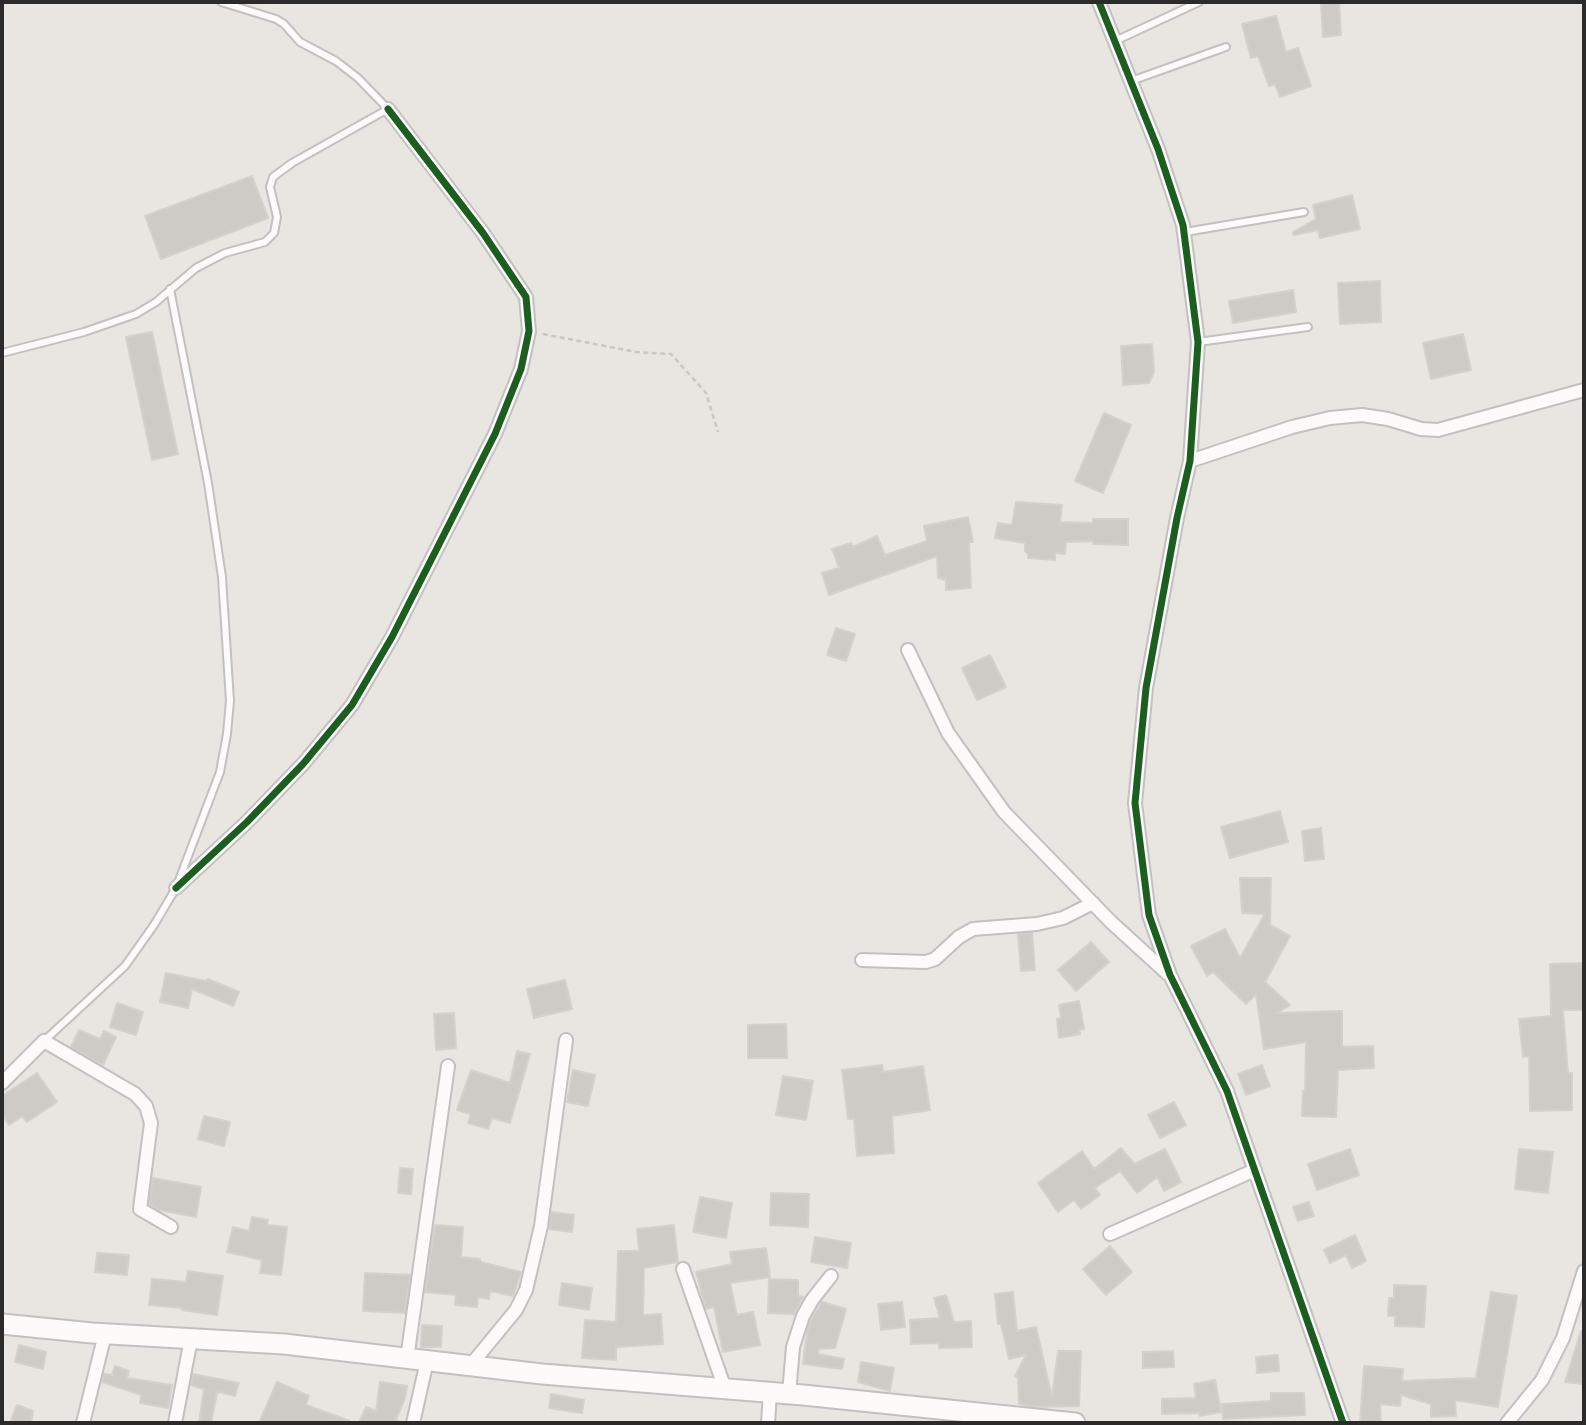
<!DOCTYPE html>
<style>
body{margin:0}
#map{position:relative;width:1586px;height:1425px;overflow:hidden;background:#e9e5e0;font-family:Rubik,sans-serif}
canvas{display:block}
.frame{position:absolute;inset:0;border:4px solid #2b2b2b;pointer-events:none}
</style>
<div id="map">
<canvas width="1586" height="1425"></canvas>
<div class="frame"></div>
</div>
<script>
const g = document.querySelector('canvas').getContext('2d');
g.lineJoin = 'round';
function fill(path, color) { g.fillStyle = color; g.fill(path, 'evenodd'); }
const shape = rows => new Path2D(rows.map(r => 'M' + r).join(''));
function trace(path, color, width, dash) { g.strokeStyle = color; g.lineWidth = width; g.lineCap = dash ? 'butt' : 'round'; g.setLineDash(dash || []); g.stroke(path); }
const building = shape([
 [1339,2,1341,35,1323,37,1321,4,1339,2],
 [1276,16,1286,52,1298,48,1311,86,1280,97,1275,84,1269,86,1258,56,1251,58,1242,24,1276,16],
 [252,176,268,218,161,259,145,216,252,176],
 [1352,195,1360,229,1320,238,1318,230,1294,235,1293,232,1316,219,1313,205,1352,195],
 [1380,281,1381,322,1340,324,1338,283,1380,281],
 [1293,290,1296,312,1233,323,1229,301,1293,290],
 [152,332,178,454,152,460,126,337,152,332],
 [1463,334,1471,370,1431,379,1423,343,1463,334],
 [1152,344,1154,372,1149,383,1123,385,1121,346,1152,344],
 [1104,413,1131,425,1103,493,1075,481,1104,413],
 [1016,502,1062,505,1060,522,1093,523,1093,519,1128,519,1128,545,1093,544,1093,541,1066,542,1065,554,1055,553,1055,560,1028,558,1028,554,1025,551,1025,543,995,538,998,523,1012,525,1016,502],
 [968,517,973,542,969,542,971,588,946,590,946,580,938,578,937,556,829,595,822,573,839,568,832,549,851,543,853,547,877,536,885,555,927,541,924,526,968,517],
 [836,628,855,634,846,661,827,655,836,628],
 [990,655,1006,687,977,700,962,668,990,655],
 [1280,811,1288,842,1230,858,1221,827,1280,811],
 [1321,828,1324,859,1305,861,1302,831,1321,828],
 [1240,878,1271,878,1270,925,1290,936,1265,982,1290,1005,1277,1013,1342,1011,1342,1047,1373,1046,1374,1068,1338,1070,1336,1117,1302,1116,1303,1091,1305,1091,1306,1042,1264,1049,1256,994,1246,1004,1213,972,1207,976,1191,946,1225,929,1240,958,1265,914,1242,913,1240,878],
 [1032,933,1035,970,1021,971,1018,934,1032,933],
 [1091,942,1109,962,1076,991,1058,970,1091,942],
 [1584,963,1584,1010,1563,1010,1568,1073,1572,1073,1572,1110,1530,1111,1529,1056,1523,1057,1519,1019,1551,1016,1550,964,1584,963],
 [166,973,206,981,208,979,239,992,233,1006,192,989,188,1008,160,1002,166,973],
 [565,980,572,1009,534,1018,527,989,565,980],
 [1079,1001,1084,1029,1079,1030,1080,1034,1059,1038,1057,1019,1061,1018,1059,1005,1079,1001],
 [117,1003,143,1012,136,1035,110,1027,117,1003],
 [454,1013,456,1048,436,1050,434,1014,454,1013],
 [786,1024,787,1058,748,1058,748,1025,786,1024],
 [79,1030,100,1039,104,1031,116,1037,103,1065,71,1047,79,1030],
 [517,1051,530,1054,510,1123,492,1118,488,1129,468,1123,471,1114,457,1110,471,1070,510,1083,517,1051],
 [882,1065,883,1072,923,1066,930,1110,892,1116,894,1153,857,1156,854,1119,848,1119,842,1070,882,1065],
 [1262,1065,1270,1086,1246,1095,1238,1074,1262,1065],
 [573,1070,595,1075,588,1106,567,1102,573,1070],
 [37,1073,57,1102,27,1122,22,1116,9,1125,2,1114,2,1096,37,1073],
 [783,1076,813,1081,806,1120,776,1115,783,1076],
 [1174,1102,1186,1125,1160,1138,1148,1115,1174,1102],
 [204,1116,230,1122,224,1146,198,1139,204,1116],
 [1121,1148,1134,1164,1165,1149,1181,1182,1164,1191,1157,1177,1137,1193,1120,1171,1095,1188,1100,1195,1081,1209,1074,1200,1058,1212,1038,1183,1082,1151,1094,1169,1121,1148],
 [1350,1149,1359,1175,1317,1190,1308,1164,1350,1149],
 [1519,1149,1553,1152,1548,1193,1515,1189,1519,1149],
 [400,1168,413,1169,411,1194,398,1193,400,1168],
 [153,1178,201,1187,196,1217,159,1210,149,1204,153,1178],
 [771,1193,809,1194,808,1227,770,1225,771,1193],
 [700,1197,732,1203,726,1238,693,1232,700,1197],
 [1309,1202,1314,1216,1298,1221,1293,1207,1309,1202],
 [552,1212,574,1215,572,1232,549,1229,552,1212],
 [252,1217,268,1220,267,1225,287,1227,281,1275,260,1273,262,1260,227,1252,233,1227,249,1231,252,1217],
 [435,1225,463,1227,461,1257,480,1259,480,1262,521,1272,513,1296,490,1291,489,1299,478,1297,477,1307,455,1305,456,1295,425,1292,435,1225],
 [674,1225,678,1262,644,1268,643,1315,661,1314,663,1344,616,1347,616,1360,582,1358,585,1320,616,1322,618,1251,639,1251,637,1229,674,1225],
 [1355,1235,1366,1261,1352,1268,1346,1255,1330,1263,1324,1250,1355,1235],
 [815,1237,851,1243,847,1268,811,1262,815,1237],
 [1110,1246,1132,1272,1106,1295,1083,1269,1110,1246],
 [766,1248,770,1277,730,1283,737,1315,753,1312,760,1345,723,1352,714,1307,706,1309,696,1272,732,1264,730,1252,766,1248],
 [97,1253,129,1255,127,1275,95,1272,97,1253],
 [188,1271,223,1276,217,1315,182,1310,182,1308,149,1305,152,1279,186,1282,188,1271],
 [365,1273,410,1275,405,1313,363,1311,365,1273],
 [769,1279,798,1280,798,1296,803,1297,794,1314,768,1313,769,1279],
 [562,1283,592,1288,589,1310,559,1305,562,1283],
 [1394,1285,1426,1286,1424,1327,1395,1326,1395,1316,1388,1316,1389,1298,1394,1298,1394,1285],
 [1013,1292,1017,1331,1036,1327,1052,1397,1058,1351,1081,1351,1079,1406,1036,1407,1019,1404,1018,1377,1015,1376,1026,1355,1009,1359,1001,1324,998,1324,995,1294,1013,1292],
 [1491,1292,1517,1296,1498,1407,1455,1400,1456,1416,1431,1417,1431,1404,1401,1395,1400,1406,1380,1404,1381,1423,1360,1423,1364,1366,1403,1369,1402,1381,1476,1378,1491,1292],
 [946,1295,954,1322,971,1321,972,1347,939,1348,939,1343,911,1344,910,1320,940,1318,934,1298,946,1295],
 [822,1302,846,1309,835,1348,819,1349,818,1354,844,1359,842,1369,803,1364,807,1333,811,1320,822,1302],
 [902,1302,905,1327,881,1330,878,1304,902,1302],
 [422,1325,442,1326,441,1347,421,1347,422,1325],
 [1581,1331,1584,1332,1584,1384,1565,1382,1581,1331],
 [19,1345,46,1352,43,1369,15,1362,19,1345],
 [1173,1351,1174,1367,1143,1368,1143,1352,1173,1351],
 [1278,1355,1279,1371,1257,1373,1256,1357,1278,1355],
 [861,1362,894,1368,890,1391,858,1382,861,1362],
 [115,1366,129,1371,127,1378,172,1385,168,1408,140,1403,141,1395,102,1382,104,1374,112,1375,115,1366],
 [193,1374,239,1383,235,1396,219,1392,217,1393,211,1423,199,1423,204,1389,191,1385,193,1374],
 [1215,1380,1221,1412,1200,1416,1199,1413,1162,1414,1162,1399,1196,1398,1194,1384,1215,1380],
 [277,1382,309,1396,306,1405,350,1421,350,1423,259,1423,277,1382],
 [380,1382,407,1386,405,1398,396,1420,404,1423,359,1423,366,1407,376,1411,380,1382],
 [1271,1393,1304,1393,1305,1415,1223,1419,1222,1404,1271,1401,1271,1393],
 [551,1394,584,1400,582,1413,549,1408,551,1394],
 [17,1405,33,1411,31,1423,10,1423,17,1405]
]);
const path = shape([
 [543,334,636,352,671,354,706,393,718,432]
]);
const lane = shape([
 [1115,41,1199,2],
 [1131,81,1226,47],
 [1185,232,1304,212],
 [1198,342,1308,327],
 [2,353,84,332,136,314,156,302,196,268,225,253,265,242,274,233,277,217,270,187,273,177,292,163,388,109,358,78,336,61,300,42,284,24,276,19,221,2],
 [44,1041,125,966,154,925,176,888,220,772,227,734,230,701,222,577,208,483,170,289]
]);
const street = shape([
 [1099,2,1158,149,1183,225,1198,342,1190,461,1177,518,1146,688,1135,803,1149,915,1170,975,1227,1091,1343,1423],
 [1190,461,1292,427,1330,418,1362,415,1388,419,1421,429,1438,430,1584,390],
 [908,650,948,733,1004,812,1111,922,1168,974],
 [176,888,247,822,303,764,352,705,392,637,495,434,521,369,529,331,526,297,483,233,388,109],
 [862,960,926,962,935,959,959,937,973,929,1037,924,1063,918,1093,903],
 [2,1083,44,1041,135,1094,146,1106,151,1123,140,1209,171,1227],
 [1110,1234,1255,1170],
 [683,1269,725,1389],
 [407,1359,448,1066],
 [470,1366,516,1310,526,1290,541,1226,566,1040],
 [789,1394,793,1347,803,1316,812,1300,831,1276],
 [83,1423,105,1334],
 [175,1423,191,1339],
 [413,1423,427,1361],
 [768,1423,770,1393],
 [1507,1423,1542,1380,1563,1338,1584,1271]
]);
const secondary = shape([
 [2,1324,92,1333,284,1344,542,1374,803,1395,1075,1423]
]);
const cycleway = shape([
 [1099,2,1158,149,1183,225,1198,342,1190,461,1177,518,1146,688,1135,803,1149,915,1170,975,1227,1091,1343,1423],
 [176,888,247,822,303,764,352,705,392,637,495,434,521,369,529,331,526,297,483,233,388,109]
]);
fill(building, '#cecbc7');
trace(building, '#d4d1cc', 2);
trace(lane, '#c2c1c2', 10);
trace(street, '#c2c1c2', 16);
trace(secondary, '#c2c1c2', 23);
trace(path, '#c8c7c7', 2.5, [5, 3.5]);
trace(lane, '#fcfbfa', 6);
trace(street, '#fcfbfa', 12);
trace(secondary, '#fcfbfa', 19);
trace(cycleway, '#1b5e20', 7);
</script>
